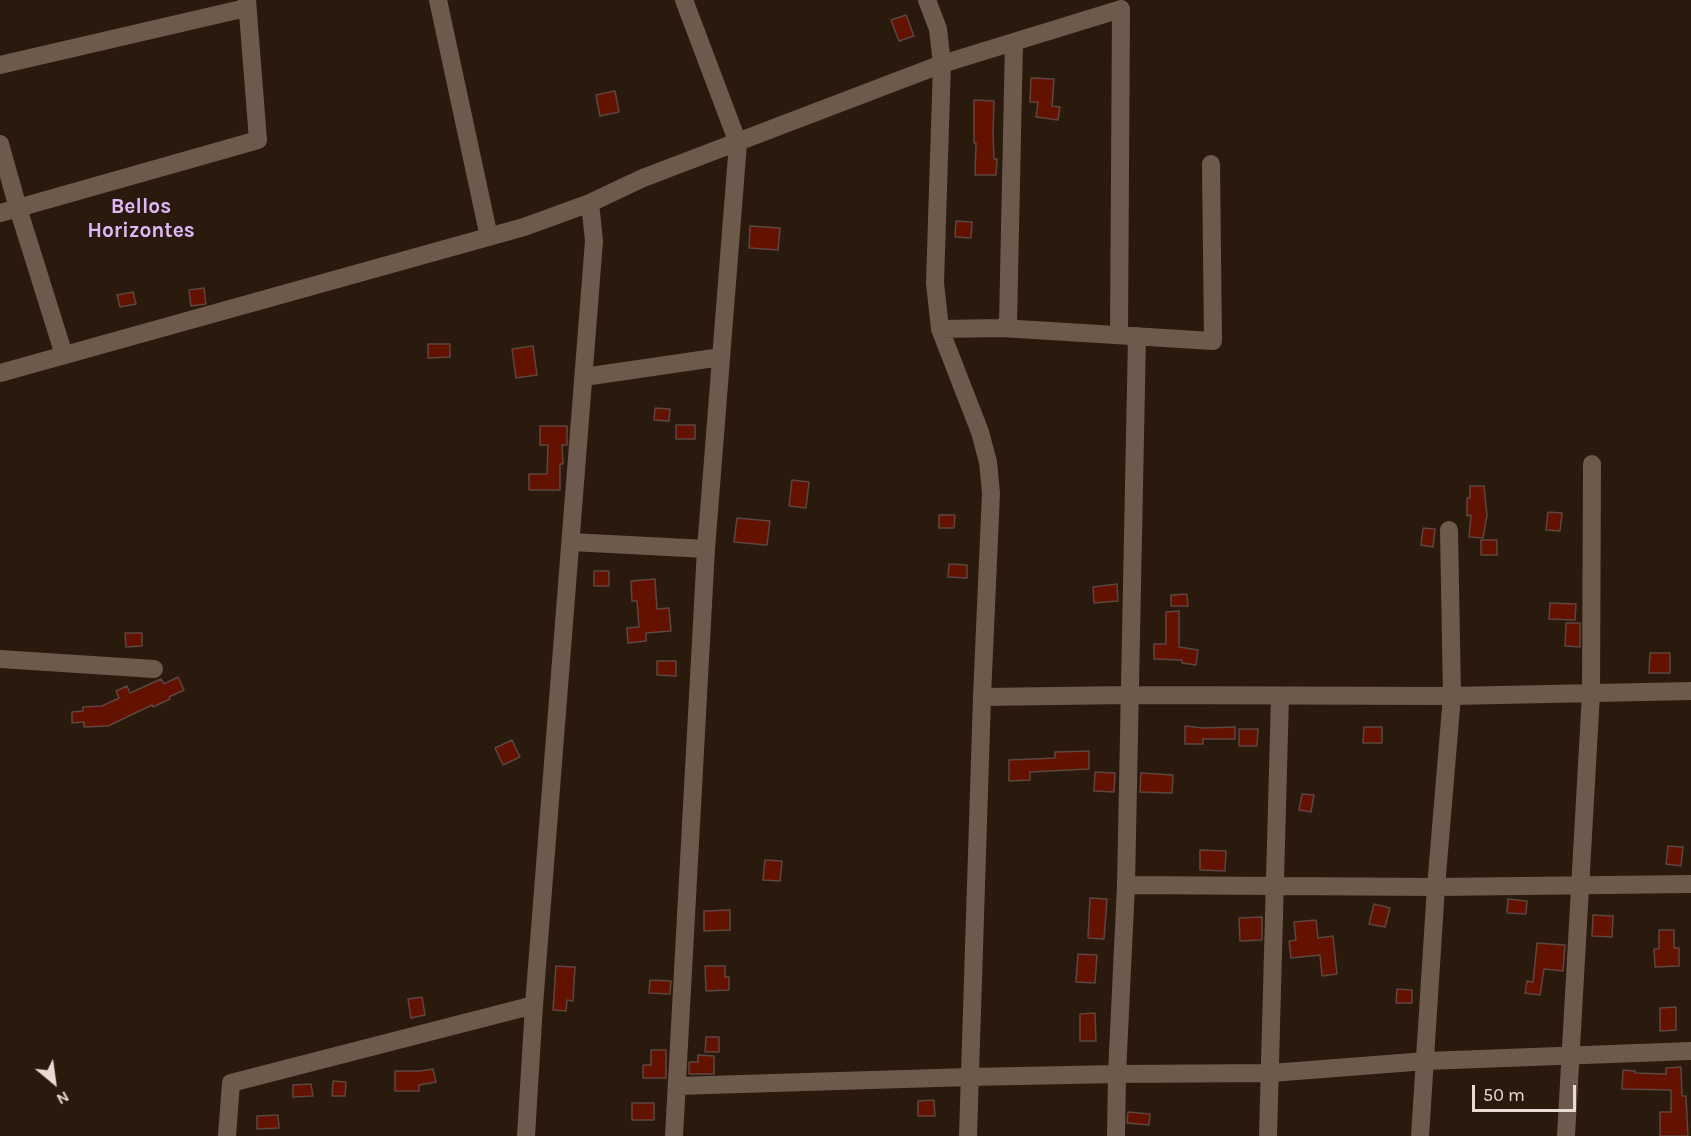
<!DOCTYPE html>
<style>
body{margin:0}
#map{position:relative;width:1691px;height:1136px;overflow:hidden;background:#2a190d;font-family:Karla,sans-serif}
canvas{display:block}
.north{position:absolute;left:24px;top:1052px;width:60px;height:60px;-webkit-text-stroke:4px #2a190d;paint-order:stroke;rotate:151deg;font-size:16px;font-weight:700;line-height:24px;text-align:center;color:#e7dbd3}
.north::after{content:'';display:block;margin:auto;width:21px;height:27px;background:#e7dbd3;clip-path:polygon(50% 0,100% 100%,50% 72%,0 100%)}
.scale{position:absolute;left:1472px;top:1085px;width:104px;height:27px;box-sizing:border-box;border:3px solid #e7dbd3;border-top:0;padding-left:8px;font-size:18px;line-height:21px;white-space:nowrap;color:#e7dbd3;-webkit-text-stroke:4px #2a190d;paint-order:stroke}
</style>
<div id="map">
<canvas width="1691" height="1136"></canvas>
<div class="north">N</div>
<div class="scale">50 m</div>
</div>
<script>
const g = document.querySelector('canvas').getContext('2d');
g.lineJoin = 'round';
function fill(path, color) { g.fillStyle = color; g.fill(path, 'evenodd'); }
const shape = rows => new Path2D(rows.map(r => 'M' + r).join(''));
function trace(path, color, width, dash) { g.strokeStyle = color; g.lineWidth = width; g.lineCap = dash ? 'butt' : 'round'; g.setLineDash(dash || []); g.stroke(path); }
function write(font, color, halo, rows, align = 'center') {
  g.font = font + ' Karla,sans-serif'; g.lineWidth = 5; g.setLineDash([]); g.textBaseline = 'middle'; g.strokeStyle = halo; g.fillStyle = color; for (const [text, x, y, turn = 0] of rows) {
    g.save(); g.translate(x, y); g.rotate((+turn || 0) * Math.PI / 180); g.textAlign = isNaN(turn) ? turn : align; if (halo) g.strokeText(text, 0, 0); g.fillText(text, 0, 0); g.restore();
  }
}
const building = shape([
 [906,15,914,36,899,41,891,20,906,15],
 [1031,78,1054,79,1052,106,1060,107,1058,120,1036,117,1038,102,1030,102,1031,78],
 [615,91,619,112,600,116,596,95,615,91],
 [974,100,994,101,993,133,994,159,997,159,996,175,975,175,976,143,974,143,974,100],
 [956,221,972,222,971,238,955,237,956,221],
 [750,226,780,228,778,250,749,248,750,226],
 [204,288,206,304,191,306,189,290,204,288],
 [133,292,136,304,120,307,117,295,133,292],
 [428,344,450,344,450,357,428,358,428,344],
 [533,346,537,375,516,378,512,349,533,346],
 [655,408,670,409,669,421,654,420,655,408],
 [676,425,695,425,695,439,676,439,676,425],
 [540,426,567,426,567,445,562,445,563,464,560,464,560,490,529,490,529,474,547,474,548,445,540,445,540,426],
 [792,480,809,482,806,508,789,506,792,480],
 [1470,486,1484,486,1487,515,1483,538,1469,537,1471,515,1467,516,1467,498,1470,498,1470,486],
 [1548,512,1562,513,1560,531,1546,530,1548,512],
 [939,515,955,515,954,528,939,528,939,515],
 [737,518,770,521,767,545,734,542,737,518],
 [1423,528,1435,529,1433,547,1421,545,1423,528],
 [1481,540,1497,540,1497,555,1481,555,1481,540],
 [949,564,967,565,967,578,948,577,949,564],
 [594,571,609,571,609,586,594,586,594,571],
 [655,579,657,609,669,608,671,631,646,633,646,641,628,643,627,628,639,627,637,601,632,601,631,581,655,579],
 [1117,584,1118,601,1094,603,1093,587,1117,584],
 [1187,594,1188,606,1171,606,1171,595,1187,594],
 [1550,603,1576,604,1575,620,1549,619,1550,603],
 [1179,611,1179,647,1198,650,1196,665,1182,663,1182,660,1154,659,1154,644,1166,644,1166,612,1179,611],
 [1566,623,1580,623,1580,647,1565,646,1566,623],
 [125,633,142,633,142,646,126,647,125,633],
 [1650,653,1670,653,1670,673,1649,673,1650,653],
 [657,661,676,661,676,676,657,675,657,661],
 [178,677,184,690,169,697,170,699,153,707,152,705,108,726,84,727,84,722,72,723,72,712,83,711,83,707,102,706,119,698,116,691,127,686,130,693,161,679,164,684,178,677],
 [1185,726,1203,728,1235,727,1235,739,1203,739,1203,744,1185,744,1185,726],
 [1364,727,1382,727,1382,743,1363,743,1364,727],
 [1239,729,1258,729,1257,746,1239,746,1239,729],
 [512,740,520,757,503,765,495,748,512,740],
 [1089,751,1089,769,1030,772,1030,780,1009,781,1009,760,1055,758,1055,752,1089,751],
 [1095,772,1115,773,1114,792,1094,791,1095,772],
 [1141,773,1173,775,1172,793,1140,792,1141,773],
 [1302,794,1314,795,1311,812,1299,810,1302,794],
 [1668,846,1683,847,1681,866,1666,864,1668,846],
 [1200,850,1226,851,1225,871,1200,870,1200,850],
 [765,860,782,861,780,881,763,880,765,860],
 [1090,898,1107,899,1104,939,1088,938,1090,898],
 [1508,899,1527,901,1526,914,1507,913,1508,899],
 [1374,904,1390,908,1385,927,1369,924,1374,904],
 [730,910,730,930,704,931,704,911,730,910],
 [1593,915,1613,916,1612,937,1592,936,1593,915],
 [1262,917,1262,940,1240,941,1239,918,1262,917],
 [1316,920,1318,938,1333,936,1337,974,1322,976,1320,955,1291,958,1289,941,1296,940,1294,922,1316,920],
 [1659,930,1674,930,1674,948,1679,948,1679,966,1655,967,1654,949,1659,949,1659,930],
 [1537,943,1565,945,1563,971,1544,969,1540,995,1525,993,1527,981,1533,982,1537,943],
 [1078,954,1097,955,1095,983,1076,982,1078,954],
 [556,966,575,967,573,1001,567,1000,566,1011,553,1010,556,966],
 [705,966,725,966,725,977,729,977,729,990,706,991,705,966],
 [650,980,671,981,670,994,649,993,650,980],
 [1397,989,1412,990,1412,1003,1396,1003,1397,989],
 [422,997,425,1015,411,1018,408,999,422,997],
 [1676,1007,1676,1030,1660,1031,1660,1008,1676,1007],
 [1095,1013,1096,1041,1080,1041,1080,1014,1095,1013],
 [706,1037,719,1037,719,1052,705,1052,706,1037],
 [651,1050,666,1050,666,1078,643,1078,643,1065,651,1065,651,1050],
 [698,1055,714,1056,714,1074,689,1074,689,1062,698,1062,698,1055],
 [1681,1067,1682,1096,1686,1096,1688,1136,1660,1136,1660,1112,1671,1112,1671,1090,1622,1089,1623,1070,1635,1071,1635,1073,1666,1074,1666,1068,1681,1067],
 [433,1069,436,1082,419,1085,419,1091,395,1091,395,1071,420,1071,433,1069],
 [333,1081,346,1082,345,1096,332,1096,333,1081],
 [311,1084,313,1096,293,1097,293,1085,311,1084],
 [934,1100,935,1116,918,1116,918,1101,934,1100],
 [632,1103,654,1103,654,1120,632,1120,632,1103],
 [1128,1112,1150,1114,1149,1125,1127,1123,1128,1112],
 [278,1115,279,1128,257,1129,257,1116,278,1115]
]);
const minor = shape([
 [438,0,489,237],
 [927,0,938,29,942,64,935,283,940,329,980,432,988,462,991,493,982,697,968,1136],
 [0,65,246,8],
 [0,144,18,208,64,355],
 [0,213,258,140,247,0],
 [1001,328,1008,323,1014,42],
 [940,329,1001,328,1213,341,1211,164],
 [0,373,524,227,590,203,643,178,942,64,1121,9,1119,335],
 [584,377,721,357],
 [571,542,706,549],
 [0,659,154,669],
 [982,697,1129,695,1452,696,1691,691],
 [1126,885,1436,887,1691,884],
 [677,1086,969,1077,1117,1074,1271,1073,1426,1061,1691,1051],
 [227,1136,231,1083,534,1005],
 [526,1136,534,1005,594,241,590,203],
 [674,1136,706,549,738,143,684,0],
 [1116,1136,1117,1074,1126,885,1137,336],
 [1268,1136,1280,696],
 [1420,1136,1436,887,1452,696,1449,530],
 [1566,1136,1591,694,1592,464]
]);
const neighbourhoodNames = [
 ["Bellos",141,207],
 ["Horizontes",141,231]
];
fill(building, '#641200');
trace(building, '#5d4640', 1.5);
trace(minor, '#6e5a4c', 18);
write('bold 21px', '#dfb8fb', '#2a190d', neighbourhoodNames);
</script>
